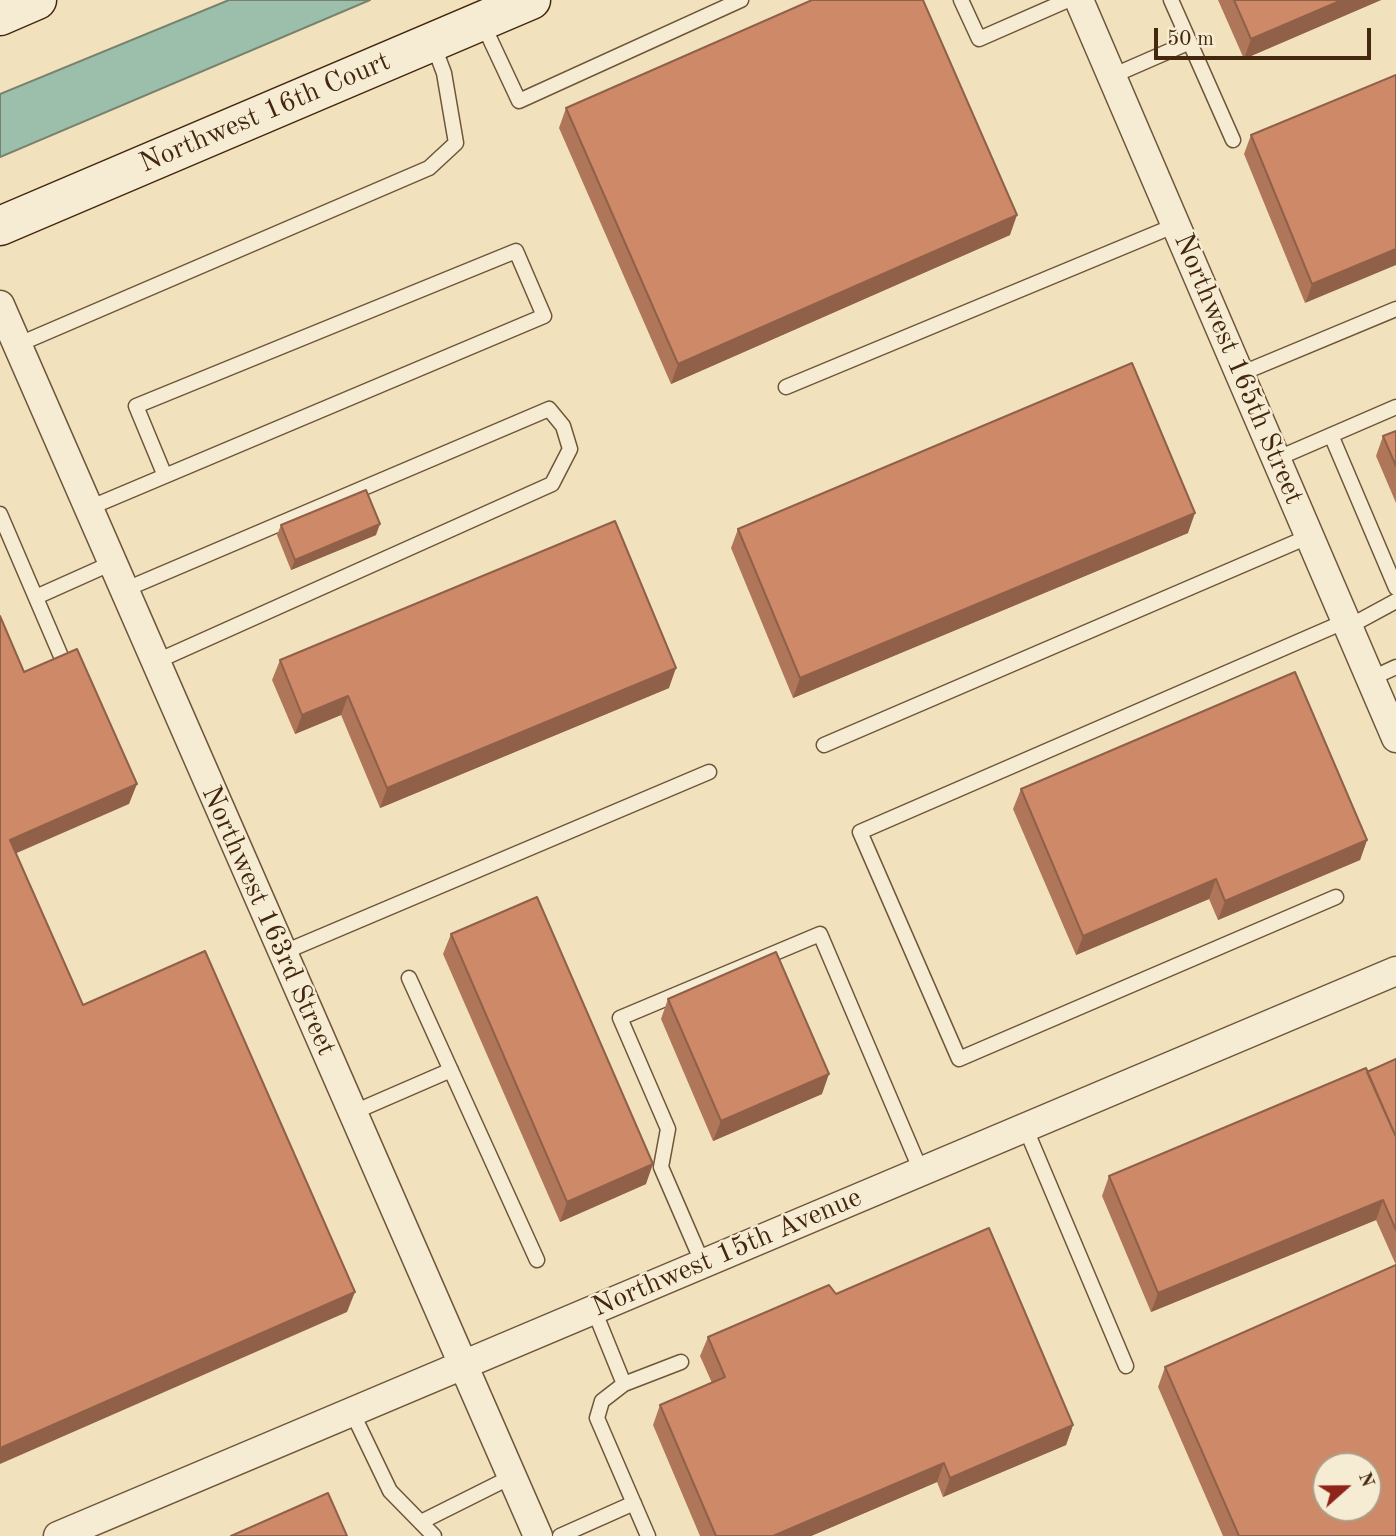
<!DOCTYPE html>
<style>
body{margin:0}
#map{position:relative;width:1396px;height:1536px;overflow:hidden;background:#f1e2bd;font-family:"Old Standard TT",serif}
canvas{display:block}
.north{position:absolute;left:1312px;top:1452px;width:70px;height:70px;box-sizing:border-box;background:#f6ecd4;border:2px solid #ae9d85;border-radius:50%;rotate:69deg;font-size:19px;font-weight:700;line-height:28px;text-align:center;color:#43270e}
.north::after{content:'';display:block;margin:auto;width:24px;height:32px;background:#8f2418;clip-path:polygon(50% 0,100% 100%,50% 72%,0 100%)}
.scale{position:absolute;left:1154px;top:28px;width:217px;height:32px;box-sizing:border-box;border:4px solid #43270e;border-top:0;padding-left:9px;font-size:21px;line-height:24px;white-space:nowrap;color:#43270e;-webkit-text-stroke:5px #f6ecd4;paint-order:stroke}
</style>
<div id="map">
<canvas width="1396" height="1536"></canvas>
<div class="north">N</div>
<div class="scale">50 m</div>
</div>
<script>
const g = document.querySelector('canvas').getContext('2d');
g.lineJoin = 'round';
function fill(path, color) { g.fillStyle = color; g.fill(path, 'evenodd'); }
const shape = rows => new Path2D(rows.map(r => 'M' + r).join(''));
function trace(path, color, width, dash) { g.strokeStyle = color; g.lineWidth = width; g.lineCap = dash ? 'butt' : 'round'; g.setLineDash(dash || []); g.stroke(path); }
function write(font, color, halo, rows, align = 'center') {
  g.font = font + ' "Old Standard TT",serif'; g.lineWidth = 5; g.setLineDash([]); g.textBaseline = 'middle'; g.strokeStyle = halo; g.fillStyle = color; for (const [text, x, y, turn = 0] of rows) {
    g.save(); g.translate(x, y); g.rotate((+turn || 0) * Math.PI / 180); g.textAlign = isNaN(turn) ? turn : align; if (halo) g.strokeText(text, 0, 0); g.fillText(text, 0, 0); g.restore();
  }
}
const water = shape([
 [229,0,370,0,0,157,0,94,229,0]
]);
const lane = shape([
 [961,0,979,39,1068,0],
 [1171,0,1233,140],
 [482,22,519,101,741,0],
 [1112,76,1190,42],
 [17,345,429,168,456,143,444,73,433,44],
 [1240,374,1396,309],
 [786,387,1176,225],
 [1331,435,1396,588],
 [1276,459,1396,407],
 [89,508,544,316,516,251,136,406,165,476],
 [0,514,63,661],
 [124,590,549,409,563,426,570,449,552,484,155,662],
 [36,597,112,563],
 [1348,627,1396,601],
 [1370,679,1396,667],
 [824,745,1310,536],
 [1336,897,959,1059,860,832,1346,621],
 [282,953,709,772],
 [409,978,537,1260],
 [352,1113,451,1070],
 [1025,1127,1126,1366],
 [703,1264,661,1167,668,1129,620,1018,820,934,921,1171],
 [594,1310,624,1384],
 [352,1412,390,1491,434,1536],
 [421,1522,511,1477],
 [560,1536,634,1503],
 [648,1536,597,1418,602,1401,624,1384,681,1362]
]);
const street = shape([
 [1079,0,1396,738],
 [0,305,538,1536],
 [58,1536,1396,971]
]);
const secondary = shape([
 [0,16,37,0],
 [0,226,531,0]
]);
const wall = shape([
 [1218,0,1381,0,1244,59],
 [1396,75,1305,303,1244,154,1251,135],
 [566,108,1010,235,671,384,559,128],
 [1396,431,1396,503,1376,456,1383,436],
 [281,525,376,535,291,570,277,535],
 [738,529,1188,533,793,698,731,548],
 [280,660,669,688,380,808,341,715,295,734,272,680],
 [1021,789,1367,840,1360,860,1218,920,1209,899,1076,955,1013,809],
 [451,934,646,1184,560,1222,443,954],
 [668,999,822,1094,713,1141,661,1019],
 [1396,1059,1396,1536,1223,1536,1158,1387,1165,1367,1396,1265,1376,1220,1151,1312,1102,1196,1109,1176],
 [836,1294,1073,1425,1066,1445,943,1497,937,1482,811,1536,700,1536,653,1425,660,1405,712,1383,700,1356,708,1337]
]);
const shadedWall = shape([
 [1342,0,1381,0,1244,59,1251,39],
 [1017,215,1010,235,671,384,678,364],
 [1396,249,1396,265,1305,303,1312,284],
 [1195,513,1188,533,793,698,800,678],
 [380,524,376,535,291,570,295,560],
 [676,668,669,688,380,808,387,788],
 [348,696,341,715,295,734,302,715],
 [137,784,129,804,3,859,10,840],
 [1367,840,1360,860,1218,920,1225,901],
 [1216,879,1209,899,1076,955,1083,936],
 [829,1074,822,1094,713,1141,721,1121],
 [653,1164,646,1184,560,1222,567,1202],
 [1383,1200,1376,1220,1151,1312,1158,1293],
 [355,1292,347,1312,0,1464,0,1448],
 [1073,1425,1066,1445,943,1497,950,1478],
 [944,1463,937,1482,811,1536,773,1536]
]);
const building = shape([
 [812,0,923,0,1017,215,678,364,566,108,812,0],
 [1234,0,1342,0,1251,39,1234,0],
 [1396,75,1396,249,1312,284,1251,135,1396,75],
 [1132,363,1195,513,800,678,738,529,1132,363],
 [1396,431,1396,466,1383,436,1396,431],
 [366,490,380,524,295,560,281,525,366,490],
 [615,521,676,668,387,788,348,696,302,715,280,660,615,521],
 [0,616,24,672,77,649,137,784,10,840,83,1005,205,951,355,1292,0,1448,0,616],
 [1295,672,1367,840,1225,901,1216,879,1083,936,1021,789,1295,672],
 [537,897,653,1164,567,1202,451,934,537,897],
 [776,952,829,1074,721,1121,668,999,776,952],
 [1396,1059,1396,1137,1367,1072,1396,1059],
 [1366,1068,1396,1137,1396,1230,1383,1200,1158,1293,1109,1176,1366,1068],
 [989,1228,1073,1425,950,1478,944,1463,773,1536,716,1536,660,1405,725,1377,708,1337,829,1285,836,1294,989,1228],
 [1396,1265,1396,1536,1239,1536,1165,1367,1396,1265],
 [1326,1466,1368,1466,1368,1508,1326,1508,1326,1466],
 [328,1493,347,1536,231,1536,328,1493]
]);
const streetNames = [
 ["Northwest 16th Court",265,113,-23],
 ["Northwest 165th Street",1238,369,67],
 ["Northwest 163rd Street",268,921,66],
 ["Northwest 15th Avenue",727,1253,-23]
];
fill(water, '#9cbfac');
trace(water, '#78826d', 2);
trace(lane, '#6e563a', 17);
trace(street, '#6e563a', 31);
trace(secondary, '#43270e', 41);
trace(lane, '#f6ecd4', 14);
trace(street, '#f6ecd4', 28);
trace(secondary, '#f6ecd4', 38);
fill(wall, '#b07659');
fill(shadedWall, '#906049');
fill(building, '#cd8968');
trace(building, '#906049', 2);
write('28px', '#43270e', '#f6ecd4', streetNames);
</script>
